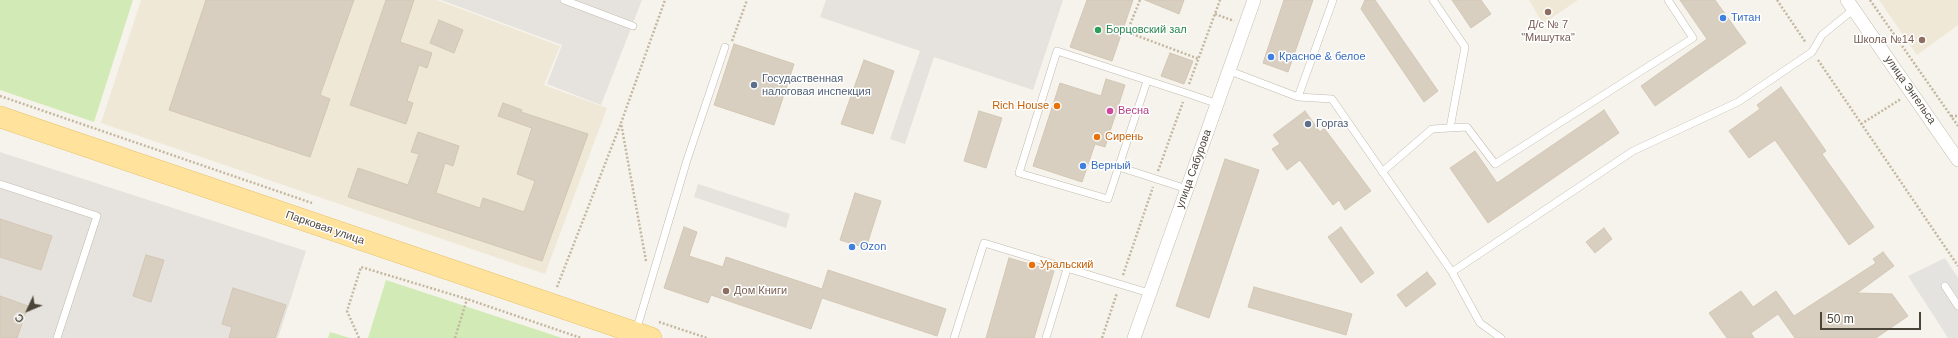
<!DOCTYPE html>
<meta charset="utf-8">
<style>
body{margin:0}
#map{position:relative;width:1958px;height:338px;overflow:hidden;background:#f6f3ec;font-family:Arial,sans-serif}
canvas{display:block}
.north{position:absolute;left:8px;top:290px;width:40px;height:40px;-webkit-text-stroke:3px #fff;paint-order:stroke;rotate:226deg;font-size:11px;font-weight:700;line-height:16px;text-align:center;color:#4b4439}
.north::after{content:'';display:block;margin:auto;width:14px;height:18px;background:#4b4439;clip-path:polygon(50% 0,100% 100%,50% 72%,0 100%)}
.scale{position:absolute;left:1820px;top:312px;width:101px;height:18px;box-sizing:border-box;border:2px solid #4b4439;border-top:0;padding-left:5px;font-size:12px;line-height:14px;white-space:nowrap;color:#4b4439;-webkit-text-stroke:3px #fff;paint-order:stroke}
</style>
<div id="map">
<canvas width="1958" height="338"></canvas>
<div class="north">С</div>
<div class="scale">50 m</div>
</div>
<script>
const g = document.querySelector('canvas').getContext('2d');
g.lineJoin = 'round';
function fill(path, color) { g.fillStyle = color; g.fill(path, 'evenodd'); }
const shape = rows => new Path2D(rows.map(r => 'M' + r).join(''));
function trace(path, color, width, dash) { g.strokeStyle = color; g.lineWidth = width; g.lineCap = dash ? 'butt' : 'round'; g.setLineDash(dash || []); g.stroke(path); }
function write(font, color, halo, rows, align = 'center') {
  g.font = font + ' Arial,sans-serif'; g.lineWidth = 3; g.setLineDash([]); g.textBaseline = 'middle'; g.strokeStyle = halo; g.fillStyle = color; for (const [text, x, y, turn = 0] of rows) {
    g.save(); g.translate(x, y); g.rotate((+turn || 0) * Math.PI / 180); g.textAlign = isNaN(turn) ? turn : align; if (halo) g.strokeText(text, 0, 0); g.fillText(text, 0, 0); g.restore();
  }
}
const industrial = shape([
 [441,0,642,0,601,105,547,84,562,45],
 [826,0,1063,0,1033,90,934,57,905,144,890,139,920,51,820,17],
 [0,152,306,251,278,338,0,338],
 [698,184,790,214,786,228,694,197]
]);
const education = shape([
 [141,0,437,0,560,46,544,85,607,108,545,274,101,123],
 [1529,0,1578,0,1543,24],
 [1879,0,1958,0,1958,25,1917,55]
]);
const green = shape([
 [0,0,133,0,94,122,0,90],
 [386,280,562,338,368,338],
 [330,332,350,338,328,338]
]);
const parking = shape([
 [1945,258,1958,278,1958,338,1948,338,1908,276]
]);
const building = shape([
 [206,0,354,0,320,95,330,99,310,157,169,110,206,0],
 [386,0,414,0,400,42,432,53,427,68,419,65,407,101,413,103,406,124,350,105,386,0],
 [1087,0,1133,0,1112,61,1070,47,1087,0],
 [1145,0,1184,0,1179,14,1145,0],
 [1284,0,1313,0,1288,72,1263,63,1284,0],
 [1365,0,1375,0,1438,91,1424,102,1361,9,1365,0],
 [1452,0,1481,0,1491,14,1471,28,1452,0],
 [1680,0,1715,0,1746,43,1655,106,1641,86,1707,39,1680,0],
 [439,20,463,30,454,53,430,43,439,20],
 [734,44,794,64,774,125,714,105,734,44],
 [1170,53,1193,61,1184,84,1161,76,1170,53],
 [864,60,894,71,873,134,841,124,864,60],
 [1106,79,1125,85,1105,147,1095,144,1082,182,1033,166,1060,83,1101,96,1106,79],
 [1781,87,1826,151,1822,154,1874,227,1849,245,1775,140,1749,158,1729,131,1760,109,1757,105,1781,87],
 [503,103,522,110,521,112,588,134,542,261,348,197,358,168,408,185,419,154,411,152,418,132,459,146,453,166,445,163,436,193,480,208,483,198,524,212,535,181,517,174,532,128,498,116,503,103],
 [1604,110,1619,133,1488,223,1450,168,1475,151,1497,183,1604,110],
 [979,111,1002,118,986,168,964,161,979,111],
 [1305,111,1320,132,1324,128,1371,191,1345,210,1339,200,1333,205,1300,160,1287,170,1272,149,1280,144,1273,135,1305,111],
 [1225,159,1259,170,1209,318,1176,306,1225,159],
 [855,193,881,201,866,248,840,240,855,193],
 [0,219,52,236,41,270,0,257,0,219],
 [684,227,697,232,689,256,723,267,726,257,822,289,828,270,946,309,937,336,822,298,811,329,711,295,708,303,664,288,684,227],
 [1341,227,1374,273,1361,283,1328,237,1341,227],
 [1604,228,1612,239,1595,253,1586,242,1604,228],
 [1883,252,1894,266,1857,293,1892,294,1908,316,1876,338,1795,338,1778,314,1751,333,1754,338,1727,338,1709,313,1741,291,1753,307,1776,291,1794,316,1876,263,1873,259,1883,252],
 [146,255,164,260,151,302,133,296,146,255],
 [1009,258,1054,271,1034,338,986,338,1009,258],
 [1427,272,1436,284,1406,307,1397,295,1427,272],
 [1254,287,1352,314,1346,335,1248,307,1254,287],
 [233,288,286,305,275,338,229,338,232,327,222,324,233,288],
 [0,296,28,306,17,338,0,338,0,296]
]);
const path = shape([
 [1140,0,1127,32,1199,59],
 [1777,0,1806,43],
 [1870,0,1958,126],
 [1215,14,1234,21],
 [732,41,747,0],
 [1818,60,1958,266],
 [1189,84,1220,0],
 [0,96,312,203],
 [1951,116,1958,116],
 [1861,124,1901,99],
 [1158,171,1183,102],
 [646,261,621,123,665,0],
 [1123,275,1153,187],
 [557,287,621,123],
 [659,322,707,338],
 [359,338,347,311,361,267,467,299,581,338],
 [455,338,467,299],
 [1102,338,1117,293]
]);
const lane = shape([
 [564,0,633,26],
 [1433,0,1465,47,1450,128],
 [1230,71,1298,97,1332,99,1452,272,1480,323,1501,338],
 [1147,81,1108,199,1019,173,1057,51,1186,93,1218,104],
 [1298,97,1333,0],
 [1119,167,1187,189],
 [1382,172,1432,129,1467,127,1495,164,1693,38,1668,0],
 [0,184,97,216,57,338],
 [1452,272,1633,151,1738,102,1812,52,1822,35,1854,9],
 [1945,286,1958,306],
 [636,331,687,160,725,47],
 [954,338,984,243,1149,293],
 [1046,338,1067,269]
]);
const street = shape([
 [1847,0,1958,160],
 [1134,338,1254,0]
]);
const primary = shape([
 [0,117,651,338]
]);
const markers = [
 [1548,12,4,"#8d6e63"],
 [1723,18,4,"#3f7fe0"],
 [1098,30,4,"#2e9e5b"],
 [1922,40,4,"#8d6e63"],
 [1271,57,4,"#3f7fe0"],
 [754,85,4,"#5c6f8a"],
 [1057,106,4,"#e8710a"],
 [1110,111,4,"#d1479c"],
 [1308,124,4,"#5c6f8a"],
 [1097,137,4,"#e8710a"],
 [1083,166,4,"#3f7fe0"],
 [852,247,4,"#3f7fe0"],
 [1032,265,4,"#e8710a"],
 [726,291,4,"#8d6e63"]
];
const shopNames = [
 ["Титан",1731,18],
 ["Красное & белое",1279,57],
 ["Верный",1091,166],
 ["Ozon",860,247]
];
const educationNames = [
 ["Д/с № 7",1548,25],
 ["\"Мишутка\"",1548,38],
 ["Школа №14",1914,40,"right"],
 ["Дом Книги",734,291,"left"]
];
const leisureNames = [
 ["Борцовский зал",1106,30]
];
const serviceNames = [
 ["Госудаственная",762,79],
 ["налоговая инспекция",762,92],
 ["Горгаз",1316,124]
];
const streetNames = [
 ["улица Энгельса",1910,90,55],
 ["улица Сабурова",1194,169,-70],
 ["Парковая улица",325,228,19]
];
const foodNames = [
 ["Rich House",1049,106,"right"],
 ["Сирень",1105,137],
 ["Уральский",1040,265]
];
const hotelNames = [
 ["Весна",1118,111]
];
fill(industrial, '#e6e2dd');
fill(education, '#efe8d6');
fill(green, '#d2eab5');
fill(parking, '#e5e3e0');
fill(building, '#d8cfc1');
trace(building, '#d3c7b4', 1);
trace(lane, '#c2bbae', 8);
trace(street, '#c2bbae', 14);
trace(primary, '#e6c16a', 22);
trace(path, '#c4b79f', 2.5, [2, 2]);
trace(lane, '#fff', 7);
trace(street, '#fff', 13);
trace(primary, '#ffe39c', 21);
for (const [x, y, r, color] of markers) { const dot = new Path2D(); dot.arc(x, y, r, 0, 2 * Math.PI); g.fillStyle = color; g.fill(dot); trace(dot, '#fff', 1.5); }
write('11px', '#366cbe', '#fff', shopNames, 'left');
write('11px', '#785e54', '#fff', educationNames);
write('11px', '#27864d', '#fff', leisureNames, 'left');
write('11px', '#4e5e75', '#fff', serviceNames, 'left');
write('11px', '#4b4439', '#fff', streetNames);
write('11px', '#c56008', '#fff', foodNames, 'left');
write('11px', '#b23c85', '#fff', hotelNames, 'left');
</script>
